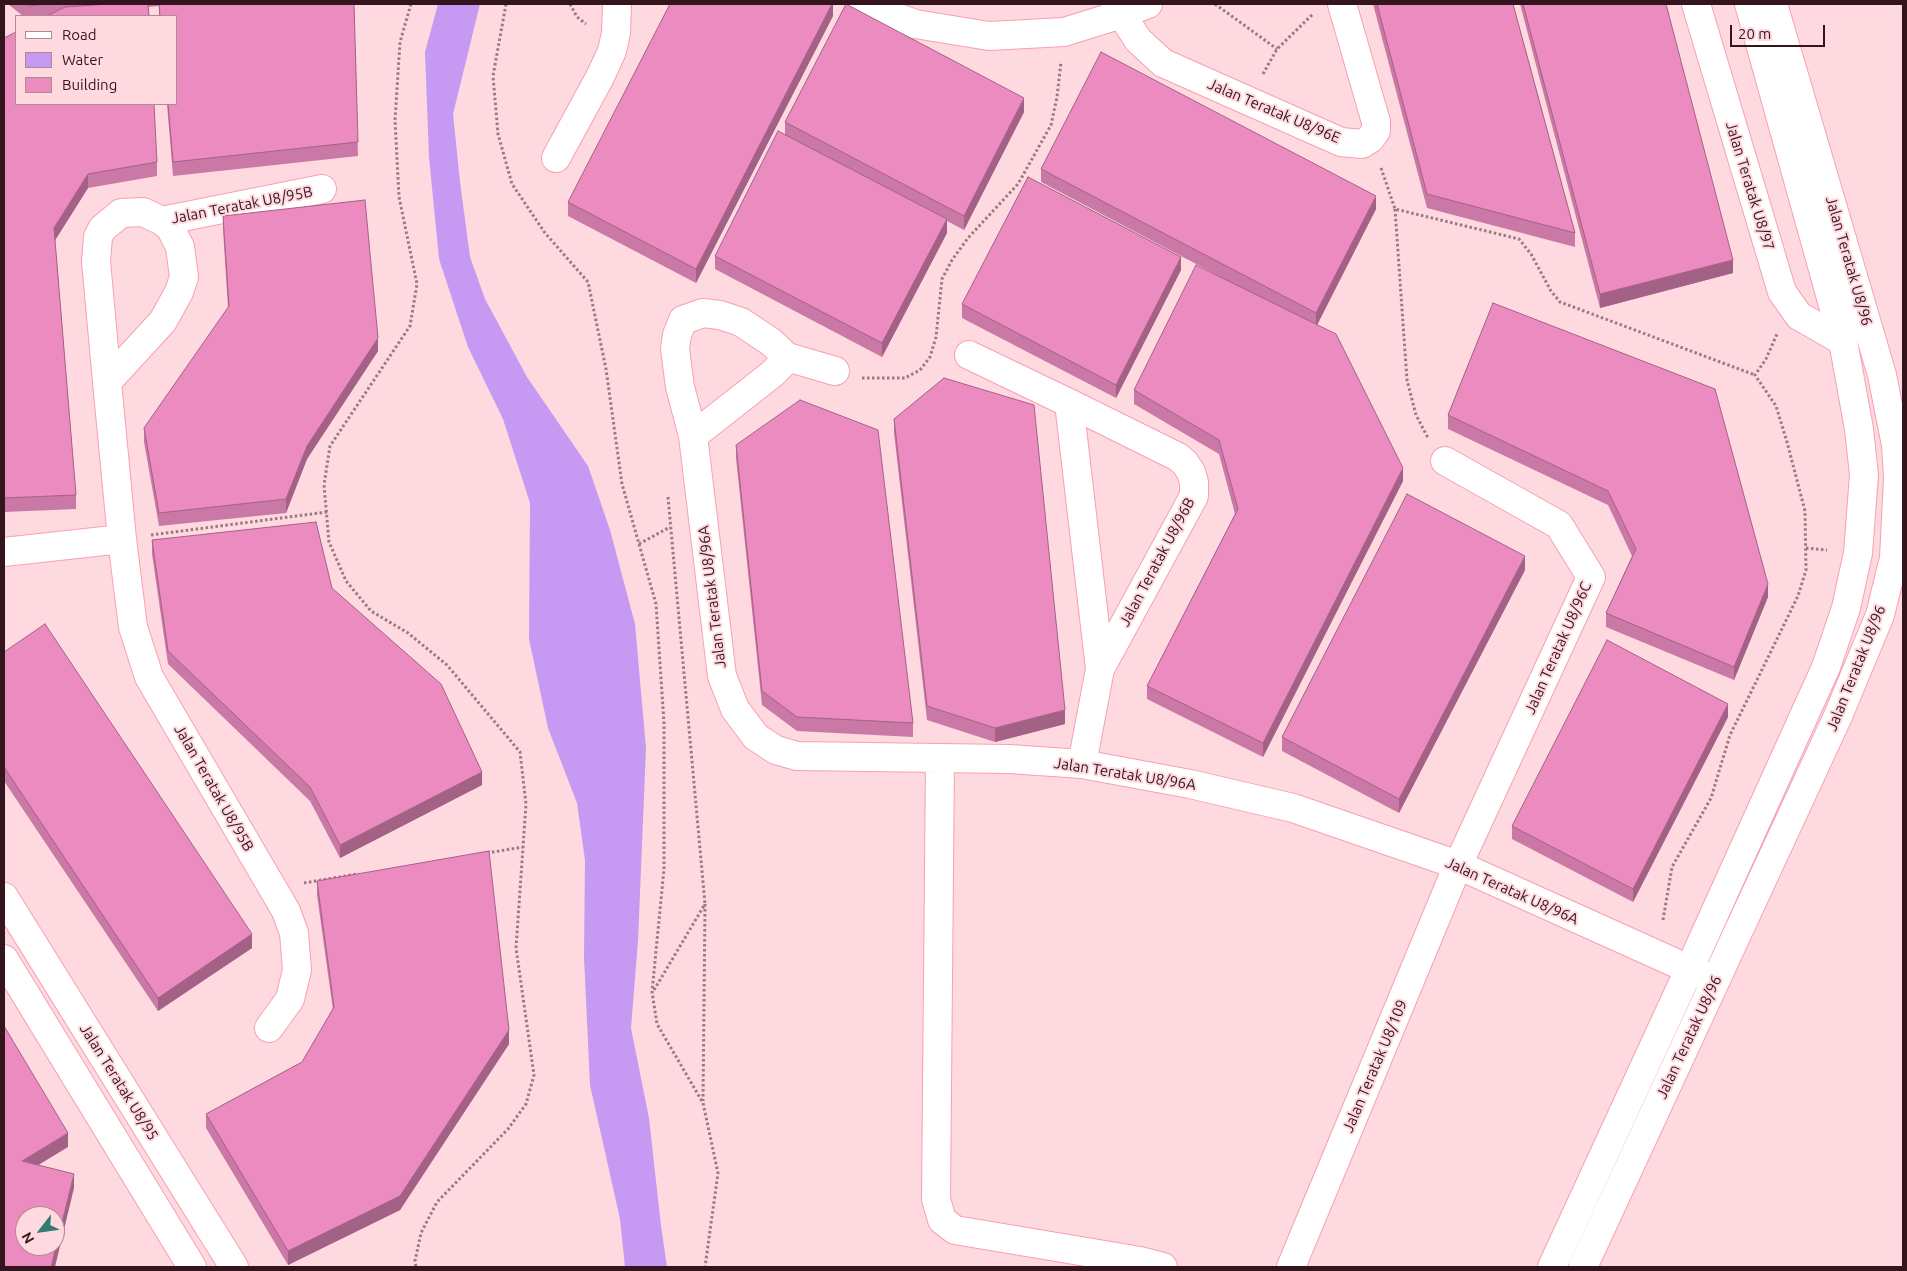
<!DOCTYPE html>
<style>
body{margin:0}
#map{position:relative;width:1907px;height:1271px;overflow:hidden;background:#fed9df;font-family:Ubuntu,sans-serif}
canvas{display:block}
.frame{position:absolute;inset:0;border:5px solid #35151d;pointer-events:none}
.legend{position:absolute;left:15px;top:15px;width:162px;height:90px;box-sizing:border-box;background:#fed9df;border:1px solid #ae8b91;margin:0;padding:6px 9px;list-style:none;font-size:15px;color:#35151d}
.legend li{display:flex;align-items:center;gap:10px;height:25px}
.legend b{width:25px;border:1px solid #ae8b91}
.north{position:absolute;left:15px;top:1206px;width:50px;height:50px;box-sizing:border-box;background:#fed9df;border:1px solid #ae8b91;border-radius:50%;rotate:240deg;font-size:14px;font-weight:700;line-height:20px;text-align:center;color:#35151d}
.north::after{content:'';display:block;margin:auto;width:18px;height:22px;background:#327a73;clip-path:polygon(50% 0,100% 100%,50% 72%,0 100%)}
.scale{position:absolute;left:1730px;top:25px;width:95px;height:22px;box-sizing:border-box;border:2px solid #35151d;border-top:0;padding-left:6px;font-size:15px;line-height:18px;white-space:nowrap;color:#35151d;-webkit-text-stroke:4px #fed9df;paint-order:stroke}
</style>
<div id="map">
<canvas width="1907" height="1271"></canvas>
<div class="frame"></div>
<ul class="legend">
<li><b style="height:6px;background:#fff"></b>Road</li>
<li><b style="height:14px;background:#c699f2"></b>Water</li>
<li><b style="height:14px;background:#eb8bc0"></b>Building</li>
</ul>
<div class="north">N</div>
<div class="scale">20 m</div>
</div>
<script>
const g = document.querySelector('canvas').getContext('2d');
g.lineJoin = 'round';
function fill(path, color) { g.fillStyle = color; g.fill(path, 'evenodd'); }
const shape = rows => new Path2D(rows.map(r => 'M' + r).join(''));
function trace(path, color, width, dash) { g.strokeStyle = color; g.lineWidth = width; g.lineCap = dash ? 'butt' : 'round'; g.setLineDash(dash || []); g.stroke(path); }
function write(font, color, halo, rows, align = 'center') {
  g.font = font + ' Ubuntu,sans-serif'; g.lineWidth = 4; g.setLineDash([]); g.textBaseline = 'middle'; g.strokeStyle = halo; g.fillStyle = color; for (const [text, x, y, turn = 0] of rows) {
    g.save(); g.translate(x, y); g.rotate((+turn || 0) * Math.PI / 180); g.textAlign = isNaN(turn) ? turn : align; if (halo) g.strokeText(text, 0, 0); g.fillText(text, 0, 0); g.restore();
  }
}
const water = shape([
 [438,4,480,4,453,114,460,182,470,257,485,299,527,377,588,466,610,530,635,624,646,748,638,941,631,1028,649,1118,661,1226,667,1267,625,1267,620,1219,590,1085,584,957,585,860,577,803,548,728,529,639,530,503,503,419,468,347,439,259,429,157,425,52]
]);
const path = shape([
 [411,4,400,42,395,120,399,197,417,284,410,326,330,446,324,485,329,542,346,581,371,611,408,633,447,665,520,752,526,804,516,948,534,1075,526,1104,508,1129,437,1202,421,1233,415,1261,416,1267],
 [506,4,493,76,498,134,512,184,545,233,588,282,606,369,622,484,656,604,664,723,664,869,652,992,657,1024,703,1103,718,1173,705,1267],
 [570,4,577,17,586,24],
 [1215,4,1277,49],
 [1263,74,1277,49,1313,14],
 [1381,168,1395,209,1519,239,1531,254,1551,291,1560,302,1755,375],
 [1395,209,1407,380,1416,415,1428,438],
 [862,378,905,378,920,370,930,357,936,337,942,279,952,260,968,238,1018,184,1051,125,1057,97,1061,62],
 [668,497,705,904],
 [151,535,327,512],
 [639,544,670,527],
 [1806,548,1827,550],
 [487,853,523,847],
 [304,883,357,874],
 [1663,920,1672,867,1711,798,1730,735,1798,596,1806,570,1805,511,1787,442,1776,406,1755,375,1766,359,1777,334],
 [654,990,705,904,703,1101]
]);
const minor = shape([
 [861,4,915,24,989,36,1064,32,1122,14,1148,4],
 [1115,4,1138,40,1163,63,1341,142,1362,144,1370,139,1376,131,1376,122,1342,4],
 [1696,4,1782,292,1799,316,1843,341],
 [556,158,600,77,612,51,616,33,617,4],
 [162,221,322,189],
 [969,355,1069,403],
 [787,357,835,371],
 [107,382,163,321,179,292,184,277,180,247,170,227,162,221,143,212,121,213,102,229,98,237,96,261,107,382,122,539,133,627,149,677,286,911,294,933,297,970,290,999,269,1028],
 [693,436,772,374,786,360,787,357,771,342,741,322,720,315,703,313,683,320,677,335,675,349,680,387,693,436,722,676,735,709,756,737,776,750,797,756,1009,759,1082,764,1190,784,1293,808,1458,865,1711,979],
 [4,552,122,539],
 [940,758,936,1199,942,1220,955,1230,1140,1261,1163,1267],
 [1082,764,1100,669,1069,403,1178,457,1185,463,1191,472,1194,482,1194,496,1100,669],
 [1291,1267,1458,865,1591,577,1559,525,1445,461]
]);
const tertiary = shape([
 [4,897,234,1267],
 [4,959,192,1267],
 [1552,1267,1689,970,1826,667,1846,608,1858,553,1864,475,1859,429,1843,341,1749,4],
 [1583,1267,1838,716,1880,615,1894,558,1898,478,1896,445,1882,375,1773,4]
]);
const wall = shape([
 [8,4,354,4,358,156,173,176,167,104,176,104,176,16,159,16,159,6,148,7,149,16,23,16],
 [833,4,833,16,696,283,568,216,568,202],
 [1373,4,1513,4,1575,233,1575,247,1427,208],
 [1520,4,1666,4,1733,273,1600,308],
 [4,38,157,162,157,176,88,188,55,240,76,495,76,509,4,512],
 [1024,112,964,230,947,221,947,233,882,357,715,269,715,256,785,135,785,122],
 [1041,169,1376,209,1317,325,1403,481,1263,757,1147,699,1147,686,1235,514,1219,454,1134,404,1134,390,1217,275,1041,182],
 [223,216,378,351,307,459,286,513,159,526,144,442,144,428,228,308,223,229],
 [1181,270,1116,398,962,318,962,304],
 [1493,303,1768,597,1734,680,1606,627,1606,613,1632,556,1608,505,1448,429,1448,415],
 [894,419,1065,724,995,742,927,720,894,433],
 [736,445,913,723,913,737,797,731,762,705,736,458],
 [152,540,332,588,482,785,340,858,310,801,168,664,152,554],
 [1525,570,1399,813,1282,751,1282,737],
 [4,652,252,948,158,1011,4,781],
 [1728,717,1633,902,1512,839,1512,826],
 [317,881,509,1044,400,1210,288,1265,206,1128,206,1114,302,1062,333,1010,317,895]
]);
const shadedWall = shape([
 [832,4,833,4,833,16,696,283,696,269],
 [1024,98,1024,112,964,230,964,216],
 [88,174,88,188,54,242,54,228],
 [1376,196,1376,209,1316,327,1316,313],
 [947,219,947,233,882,357,882,343],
 [1181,257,1181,270,1116,398,1116,385],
 [1733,260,1733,273,1600,308,1600,294],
 [378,338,378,351,307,459,286,513,286,499,307,446],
 [1403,468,1403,481,1263,757,1263,743],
 [1525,556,1525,570,1399,813,1399,799],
 [1768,584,1768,597,1734,680,1734,667],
 [1728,704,1728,717,1633,902,1633,889],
 [1065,710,1065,724,995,742,995,728],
 [482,772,482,785,340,858,340,845],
 [252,934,252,948,158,1011,158,998],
 [509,1030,509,1044,400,1210,288,1265,288,1251],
 [68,1133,68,1147,22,1175,22,1161],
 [74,1174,74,1188,55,1267,51,1267]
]);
const building = shape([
 [24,4,48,4,27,6,24,4],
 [109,4,148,4,149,16,47,16,65,7,109,4],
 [159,4,354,4,358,142,173,162,168,104,176,104,176,16,160,16,159,4],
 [670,4,832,4,696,269,568,202,670,4],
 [846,4,1024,98,964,216,785,122,846,4],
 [1377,4,1513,4,1575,233,1427,194,1377,4],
 [1523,4,1666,4,1733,260,1600,294,1523,4],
 [16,32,16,104,154,104,157,162,88,174,54,228,76,495,4,498,4,38,16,32],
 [1101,52,1376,196,1316,313,1041,169,1101,52],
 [778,131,947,219,882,343,715,256,778,131],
 [1028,177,1181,257,1116,385,962,304,1028,177],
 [365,200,378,338,307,446,286,499,159,513,144,428,229,306,223,216,365,200],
 [1196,265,1336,334,1403,468,1263,743,1147,686,1238,509,1219,440,1134,390,1196,265],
 [1493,303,1715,389,1768,584,1734,667,1606,613,1636,549,1608,491,1448,415,1493,303],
 [944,378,1034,405,1065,710,995,728,927,706,894,419,944,378],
 [800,400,878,430,913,723,797,717,762,691,736,445,800,400],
 [1407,494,1525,556,1399,799,1282,737,1407,494],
 [316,522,332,588,441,684,482,772,340,845,310,787,168,651,152,540,316,522],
 [45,624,252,934,158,998,4,767,4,652,45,624],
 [1607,640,1728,704,1633,889,1512,826,1607,640],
 [489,851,509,1030,400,1196,288,1251,206,1114,302,1062,334,1007,317,881,489,851],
 [4,1026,68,1133,22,1161,74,1174,51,1267,4,1267,4,1026],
 [25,1216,55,1216,55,1246,25,1246,25,1216]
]);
const streetNames = [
 ["Jalan Teratak U8/96E",1274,111,23],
 ["Jalan Teratak U8/97",1750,186,73],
 ["Jalan Teratak U8/95B",242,205,-11],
 ["Jalan Teratak U8/96",1849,261,74],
 ["Jalan Teratak U8/96B",1157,562,-62],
 ["Jalan Teratak U8/96A",712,597,-97],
 ["Jalan Teratak U8/96C",1558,648,-66],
 ["Jalan Teratak U8/96",1856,668,-68],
 ["Jalan Teratak U8/96A",1125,774,9],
 ["Jalan Teratak U8/95B",214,788,60],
 ["Jalan Teratak U8/96A",1512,891,24],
 ["Jalan Teratak U8/96",1689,1037,-65],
 ["Jalan Teratak U8/109",1375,1066,-67],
 ["Jalan Teratak U8/95",119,1082,58]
];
fill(water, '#c699f2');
trace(minor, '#f7a0b2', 30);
trace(tertiary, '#f7a0b2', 30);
trace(path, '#9c7980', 3, [2.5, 2.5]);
trace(minor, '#fff', 28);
trace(tertiary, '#fff', 28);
fill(wall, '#ca78a5');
fill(shadedWall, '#a46186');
fill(building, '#eb8bc0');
trace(building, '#a46186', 1);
write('15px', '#35151d', '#fed9df', streetNames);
</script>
